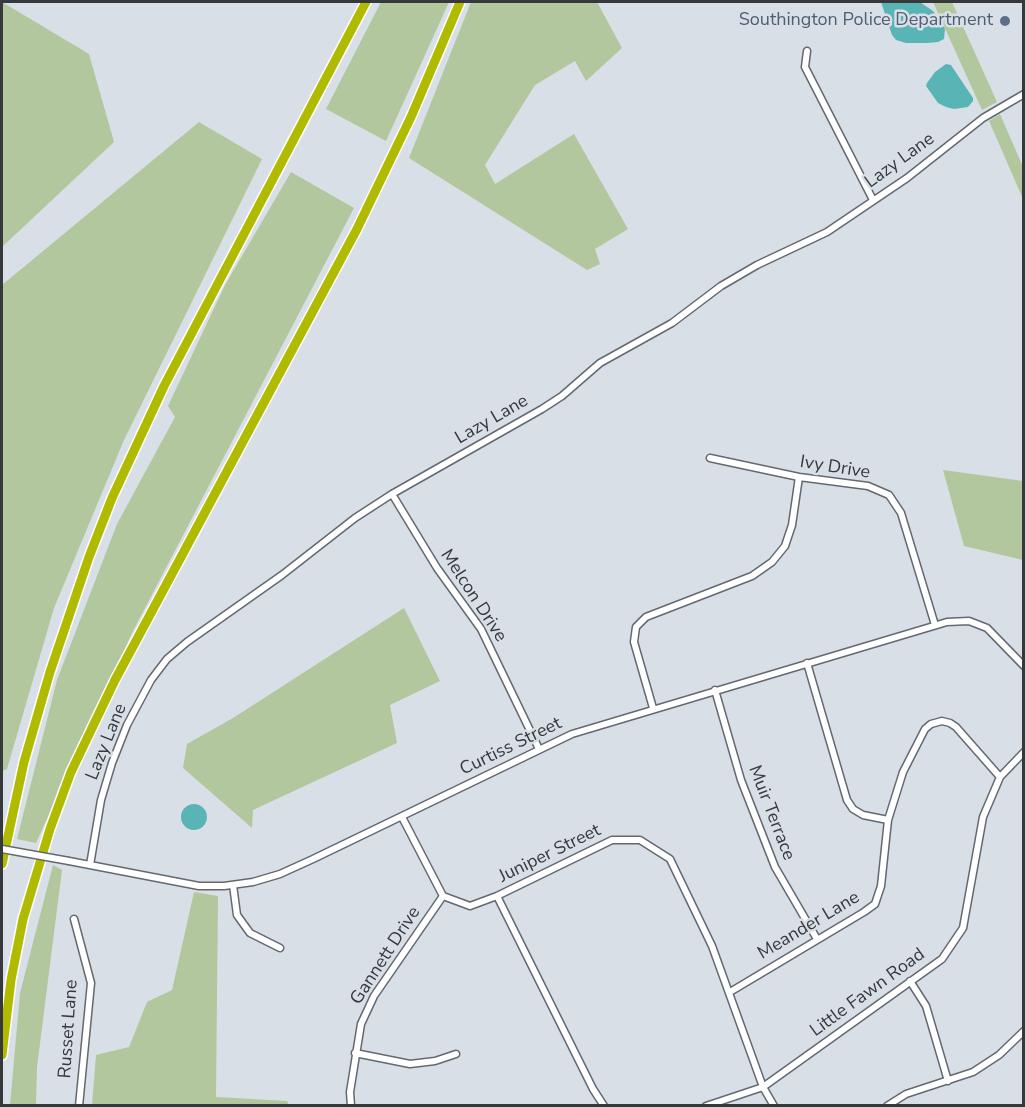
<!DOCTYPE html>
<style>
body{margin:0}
#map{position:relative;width:1025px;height:1107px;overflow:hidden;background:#d9dfe6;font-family:"Nunito Sans",sans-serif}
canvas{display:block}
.frame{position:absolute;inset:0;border:3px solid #36383b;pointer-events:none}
</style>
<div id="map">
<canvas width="1025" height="1107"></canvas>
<div class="frame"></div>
</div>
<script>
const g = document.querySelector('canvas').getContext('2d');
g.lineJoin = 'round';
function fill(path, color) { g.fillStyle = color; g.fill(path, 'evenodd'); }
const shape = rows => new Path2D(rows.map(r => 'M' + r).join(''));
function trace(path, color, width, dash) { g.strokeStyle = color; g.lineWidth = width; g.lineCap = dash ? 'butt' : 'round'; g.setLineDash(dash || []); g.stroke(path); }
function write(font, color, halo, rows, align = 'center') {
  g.font = font + ' "Nunito Sans",sans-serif'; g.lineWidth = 5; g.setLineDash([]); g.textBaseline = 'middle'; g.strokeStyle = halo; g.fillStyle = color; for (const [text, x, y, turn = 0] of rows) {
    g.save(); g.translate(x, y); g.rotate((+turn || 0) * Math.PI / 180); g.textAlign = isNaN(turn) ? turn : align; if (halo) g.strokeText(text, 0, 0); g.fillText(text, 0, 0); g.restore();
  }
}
const green = shape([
 [2,2,89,54,114,142,2,247],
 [381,2,449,2,386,141,326,109],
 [471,2,597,2,622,48,586,81,575,61,535,85,485,165,495,184,574,134,628,229,595,249,600,264,587,270,409,158],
 [933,2,952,2,997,102,982,110],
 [1000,114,1023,167,1023,199,989,121],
 [199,122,262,159,124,440,54,608,7,769,2,771,2,285],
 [291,172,354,208,133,631,36,843,17,839,57,680,117,524,175,417,168,406,225,285],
 [943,470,1023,481,1023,560,964,546],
 [404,608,440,681,390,705,397,743,253,810,252,828,183,768,187,744,233,718],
 [53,865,62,870,37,1067,36,1105,10,1105,20,993],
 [194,892,218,896,216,1097,287,1101,289,1105,92,1105,96,1055,129,1047,147,1002,172,990]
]);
const water = shape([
 [881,2,920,2,933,11,940,20,945,29,944,39,938,42,927,43,906,43,896,40,892,35],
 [946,64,951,65,973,98,973,101,968,107,954,109,946,107,938,103,926,86,927,83,935,72],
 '181 817a13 13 0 1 1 26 0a13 13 0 1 1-26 0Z'
]);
const minor = shape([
 [807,51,805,67,873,200],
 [710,458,799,477,868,486,889,495,901,513,935,625],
 [392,494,437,568,481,629,539,749],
 [807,663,847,800,853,809,863,815,888,820],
 [715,690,741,780,775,867,817,939],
 [653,708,634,642,636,627,646,617,752,576,772,562,785,546,792,525,799,477],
 [402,817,443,896,470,906,497,896,612,840,640,840,670,859,712,946,763,1087,774,1106],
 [69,861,199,886,224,886,253,882,280,874,313,859,572,734,947,622,969,621,987,628,1024,666],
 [90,865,101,800,112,763,127,725,151,680,167,659,187,642,282,575,355,518,392,494,542,409,562,396,600,363,672,323,721,286,757,265,827,232,907,178,983,118,1024,94],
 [233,885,237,915,250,933,280,948],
 [497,896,593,1089,604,1106],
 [74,919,91,983,79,1106],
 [910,981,926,1006,948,1081],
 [730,992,864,912,875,904,881,886,888,820,903,772,925,729,931,724,942,721,950,723,956,727,1000,777],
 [355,1053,410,1064,435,1061,456,1054],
 [351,1106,350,1092,361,1024,374,996,443,896],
 [706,1106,763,1087,942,959,963,928,983,817,1000,777,1024,752],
 [887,1106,906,1094,973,1072,999,1055,1024,1031]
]);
const highway = shape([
 [2,864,24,762,50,672,89,557,112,498,164,386,366,2],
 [2,1055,11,980,23,919,50,829,71,772,115,680,357,229,411,117,460,2]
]);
const minorBridge = shape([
 [2,849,69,861]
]);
const markers = [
 [1005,21,6,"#5c6f8a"]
];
const serviceNames = [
 ["Southington Police Department",993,21]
];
const streetNames = [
 ["Lazy Lane",900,161,-36],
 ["Lazy Lane",492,420,-30],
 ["Ivy Drive",835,468,9],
 ["Melcon Drive",473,596,57],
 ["Lazy Lane",107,742,-68],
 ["Curtiss Street",511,747,-26],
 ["Muir Terrace",771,813,69],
 ["Juniper Street",550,854,-26],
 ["Meander Lane",809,926,-31],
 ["Gannett Drive",386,956,-57],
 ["Little Fawn Road",868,993,-36],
 ["Russet Lane",69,1029,-86]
];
fill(green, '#b2c79e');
fill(water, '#59b5b5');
trace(minor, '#64696f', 9);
trace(highway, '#fff', 12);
trace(minor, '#fff', 6);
trace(highway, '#b0bb00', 9);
trace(minorBridge, '#64696f', 9, []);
trace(minorBridge, '#fff', 6);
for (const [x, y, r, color] of markers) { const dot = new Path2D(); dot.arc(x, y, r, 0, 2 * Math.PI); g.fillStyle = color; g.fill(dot); trace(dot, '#d9dfe6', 2); }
write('18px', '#4e5e75', '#d9dfe6', serviceNames, 'right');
write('18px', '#36383b', '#d9dfe6', streetNames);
</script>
